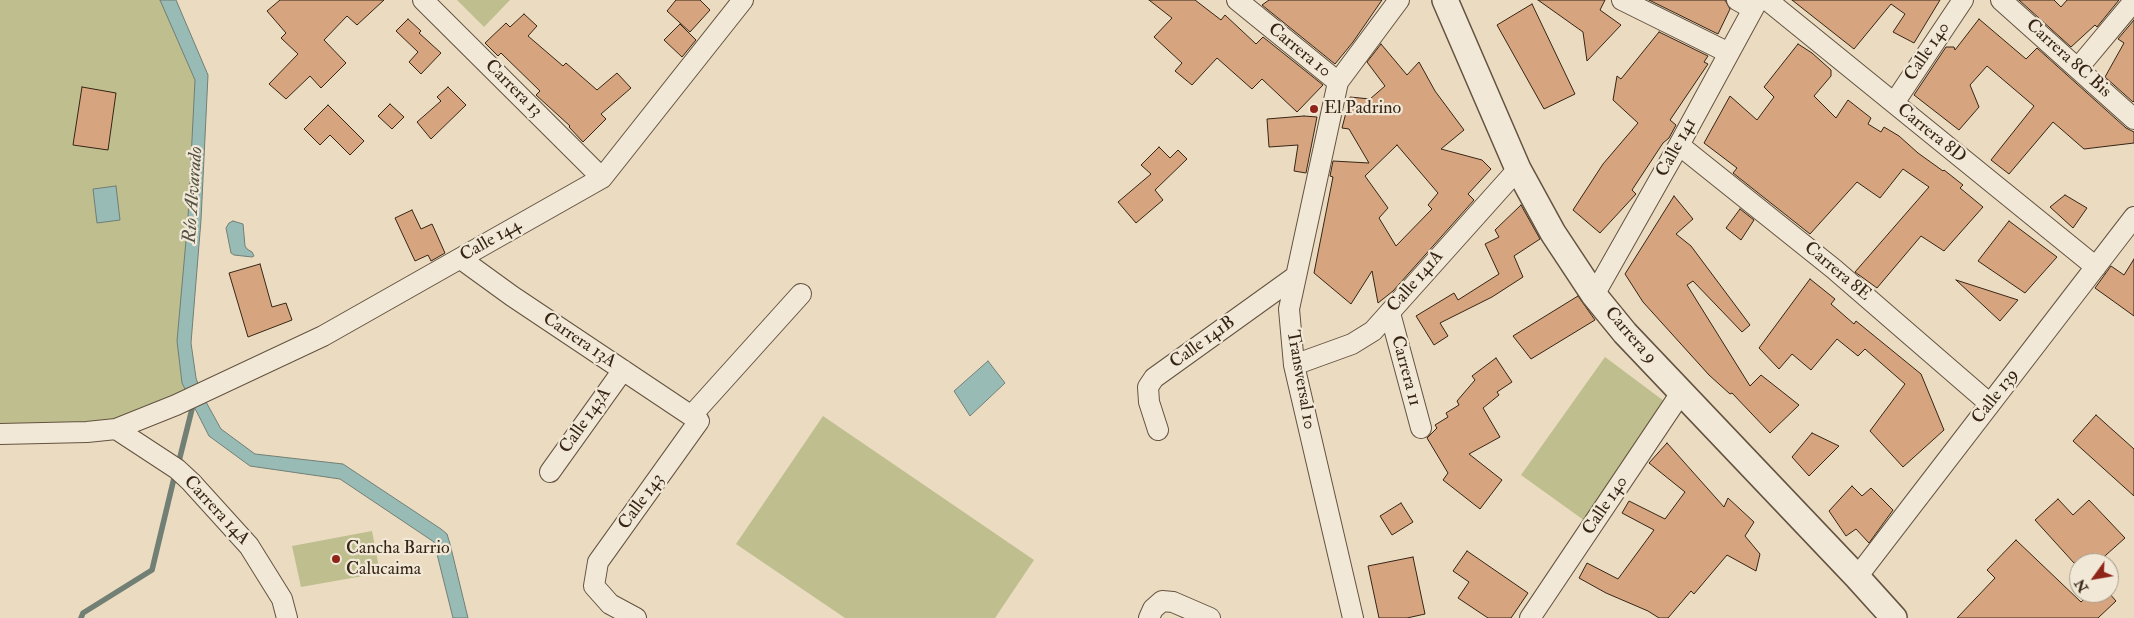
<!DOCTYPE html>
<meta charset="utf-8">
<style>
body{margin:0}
#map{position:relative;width:2134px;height:618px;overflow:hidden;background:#ebdcc1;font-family:"IM FELL Double Pica",serif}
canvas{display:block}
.north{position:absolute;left:2069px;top:553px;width:50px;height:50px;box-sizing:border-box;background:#f2e8d7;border:1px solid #a79a89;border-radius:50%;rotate:238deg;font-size:14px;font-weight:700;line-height:20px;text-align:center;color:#362515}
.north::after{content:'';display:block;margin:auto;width:18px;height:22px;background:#8f2418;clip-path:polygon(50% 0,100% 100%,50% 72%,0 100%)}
</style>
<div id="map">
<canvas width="2134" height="618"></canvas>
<div class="north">N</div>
</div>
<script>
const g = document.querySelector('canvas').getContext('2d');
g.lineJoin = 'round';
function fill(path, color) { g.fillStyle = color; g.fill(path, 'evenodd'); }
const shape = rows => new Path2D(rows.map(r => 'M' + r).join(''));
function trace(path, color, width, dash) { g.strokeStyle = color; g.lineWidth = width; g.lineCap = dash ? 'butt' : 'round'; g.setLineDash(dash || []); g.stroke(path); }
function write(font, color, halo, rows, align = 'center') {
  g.font = font + ' "IM FELL Double Pica",serif'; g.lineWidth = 4.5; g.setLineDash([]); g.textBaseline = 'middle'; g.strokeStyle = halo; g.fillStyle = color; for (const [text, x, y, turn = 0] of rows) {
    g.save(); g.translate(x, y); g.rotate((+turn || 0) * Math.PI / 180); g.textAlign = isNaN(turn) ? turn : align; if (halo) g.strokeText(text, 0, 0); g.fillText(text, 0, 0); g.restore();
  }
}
const green = shape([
 [0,0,168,0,202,78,184,343,195,396,117,428,0,429],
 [457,0,510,0,484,27],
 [1605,357,1668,404,1585,521,1521,475],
 [823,416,1034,560,995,618,845,618,736,544],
 [372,531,380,573,301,587,292,546]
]);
const water = shape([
 [160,0,176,0,208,75,201,220,191,343,196,378,201,393,221,429,255,454,343,464,441,529,447,534,450,544,468,618,453,618,434,542,340,479,250,466,209,436,182,383,177,341,188,218,195,80,160,0],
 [116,186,120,220,97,223,93,189,116,186],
 [233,221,243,224,245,246,247,249,252,252,254,256,252,257,234,255,231,253,226,228,229,223,233,221],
 [988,361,1005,383,970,416,954,391,988,361]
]);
const stream = shape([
 [178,465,194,401],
 [81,618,83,613,152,570,175,474]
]);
const building = shape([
 [280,0,384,0,357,25,347,16,324,40,346,63,321,88,310,76,286,99,269,84,298,54,281,38,286,33,267,11,280,0],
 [676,0,700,0,710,10,690,32,667,11,676,0],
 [1149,0,1195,0,1221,20,1225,15,1256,44,1263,37,1323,85,1297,112,1262,79,1252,89,1217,58,1192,85,1175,71,1182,63,1154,37,1172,18,1149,0],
 [1269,0,1382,0,1353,42,1335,64,1262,5,1269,0],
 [1538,0,1605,0,1600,10,1621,25,1587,61,1583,32,1538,0],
 [1649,0,1725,0,1730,9,1718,34,1649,0],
 [1792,0,1940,0,1914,43,1893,32,1905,14,1891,4,1854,49,1792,0],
 [2019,0,2054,0,2061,7,2067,0,2119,0,2097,27,2095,25,2071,47,2019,0],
 [1532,4,1575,94,1544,109,1497,25,1532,4],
 [524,14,537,26,528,36,563,66,566,63,597,90,617,73,631,88,601,114,606,119,583,142,569,127,570,126,536,95,540,91,501,53,498,56,485,43,506,23,510,27,524,14],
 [408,19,421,31,419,33,441,53,421,74,409,62,418,52,396,31,408,19],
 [1979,19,2026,59,2037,48,2126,128,2134,132,2134,143,2084,149,2053,122,2009,174,1991,160,2034,106,1987,66,1970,85,1979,107,1959,130,1914,95,1946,47,1954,47,1955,50,1979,19],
 [2134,20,2134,101,2133,102,2105,77,2124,43,2118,39,2134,20],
 [680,24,696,40,682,57,664,40,680,24],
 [1659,32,1708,56,1704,62,1708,64,1670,120,1676,125,1669,138,1663,143,1632,190,1636,194,1600,233,1573,210,1603,164,1638,123,1613,100,1617,76,1621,79,1659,32],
 [1381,44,1407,75,1419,62,1435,91,1464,130,1441,149,1482,160,1491,169,1468,194,1474,200,1393,291,1378,303,1372,271,1351,304,1314,273,1333,177,1330,176,1333,161,1369,163,1349,129,1342,128,1350,97,1370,99,1385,86,1367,62,1381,44],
 [1397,145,1438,193,1428,205,1432,209,1396,246,1379,218,1388,208,1365,176,1397,145],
 [1798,44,1812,53,1831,70,1831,76,1814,96,1836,118,1848,100,1871,118,1868,124,1881,132,1884,127,1899,136,1918,153,1943,171,1944,170,1963,185,1960,188,1983,207,1944,251,1921,236,1877,288,1855,272,1929,187,1903,169,1880,198,1857,182,1810,234,1733,173,1737,168,1704,143,1730,96,1757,120,1774,97,1764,87,1798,44],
 [82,87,116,93,108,150,73,145,82,87],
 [448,87,466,105,431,139,417,122,441,101,437,97,448,87],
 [390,104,404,117,392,129,378,116,390,104],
 [328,105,364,141,350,155,330,135,320,145,304,129,328,105],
 [1304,116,1317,117,1306,173,1294,171,1298,145,1269,147,1267,119,1304,116],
 [1159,147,1170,158,1178,150,1187,159,1155,190,1163,200,1136,223,1118,202,1151,174,1141,165,1159,147],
 [2065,195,2087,208,2073,228,2050,207,2065,195],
 [1674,196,1693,219,1676,234,1691,246,1750,325,1742,332,1693,281,1687,285,1750,386,1761,375,1799,405,1770,433,1732,393,1730,394,1709,375,1643,302,1625,274,1674,196],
 [1521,205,1540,239,1514,256,1523,277,1492,297,1440,323,1448,336,1434,345,1416,316,1454,293,1458,300,1499,274,1485,244,1499,237,1495,230,1521,205],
 [1740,209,1754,220,1741,240,1726,228,1740,209],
 [412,210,421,229,432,224,445,253,431,261,428,255,415,261,395,218,412,210],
 [2009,221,2057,257,2025,293,1978,261,2009,221],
 [2134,259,2134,316,2095,288,2111,266,2124,275,2134,259],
 [260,264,272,307,286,303,292,320,248,337,229,273,260,264],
 [1810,279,1835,299,1831,304,1854,324,1856,321,1921,374,1944,430,1903,467,1870,431,1905,384,1865,349,1858,356,1837,339,1811,370,1792,354,1779,369,1759,348,1810,279],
 [1956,280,2018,300,2000,321,1956,280],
 [1578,296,1595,320,1531,359,1513,336,1578,296],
 [1496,358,1512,382,1497,392,1499,395,1483,408,1500,437,1469,454,1502,480,1480,509,1443,480,1448,473,1427,438,1437,428,1435,425,1448,417,1446,413,1459,405,1457,401,1475,380,1472,376,1496,358],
 [2096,415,2134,449,2134,496,2073,441,2096,415],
 [1812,433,1839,446,1809,476,1792,457,1812,433],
 [1667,443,1724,507,1728,498,1754,522,1745,536,1760,554,1756,571,1727,555,1694,594,1691,591,1668,618,1659,618,1648,611,1606,593,1579,578,1587,563,1618,579,1654,530,1622,513,1629,501,1665,519,1685,492,1649,463,1667,443],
 [1852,486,1862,496,1871,488,1893,510,1869,543,1856,529,1846,536,1829,511,1852,486],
 [2058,499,2073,515,2089,500,2125,538,2097,563,2074,563,2035,520,2058,499],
 [1401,503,1413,522,1392,535,1380,516,1401,503],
 [2016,540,2081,602,2091,593,2109,593,2116,601,2098,618,1957,618,1995,578,1987,570,2016,540],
 [1467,551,1528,593,1511,618,1488,618,1458,598,1469,582,1453,571,1467,551],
 [1413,557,1425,614,1407,618,1379,618,1368,566,1413,557]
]);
const minor = shape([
 [423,0,602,178],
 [1237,0,1338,82],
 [1622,0,1729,53],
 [1737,0,1753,9],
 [1767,0,2096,267],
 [2001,0,2134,119],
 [2078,68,2134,1],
 [1894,103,1963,0],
 [1679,145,1834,269,1990,404],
 [461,259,512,296,699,421,598,562,594,586,610,604,636,618],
 [1594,295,1679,145,1758,0],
 [1390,313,1421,428],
 [1294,365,1352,344,1373,331,1518,169],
 [692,415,801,294],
 [116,429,177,469,191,482,249,546,282,599,287,618],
 [1158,430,1149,402,1148,387,1154,378,1296,276],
 [0,434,87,432,116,429,176,405,323,336,602,178,743,0],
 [550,472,623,370],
 [1857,577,2134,217],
 [1149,618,1153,609,1162,601,1173,602,1210,618],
 [1353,618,1294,365,1289,309,1338,82,1399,0],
 [1530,618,1681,393]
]);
const tertiary = shape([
 [1445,0,1518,169,1553,233,1594,295,1625,333,1857,577,1894,618]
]);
const markers = [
 [1314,109,5,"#8f2418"],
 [336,559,5,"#8f2418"]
];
const streetNames = [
 ["Carrera 10",1299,51,39],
 ["Calle 140",1928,52,-56],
 ["Carrera 8C Bis",2068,59,42],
 ["Carrera 13",513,89,45],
 ["Carrera 8D",1931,134,39],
 ["Calle 141",1677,148,-61],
 ["Calle 144",491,241,-30],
 ["Carrera 8E",1837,272,40],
 ["Calle 141A",1416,282,-49],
 ["Carrera 9",1630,336,49],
 ["Carrera 13A",579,341,34],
 ["Calle 141B",1203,343,-36],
 ["Carrera 11",1405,371,75],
 ["Transversal 10",1300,380,80],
 ["Calle 139",1996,397,-52],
 ["Calle 143A",586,421,-55],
 ["Calle 143",642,502,-54],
 ["Calle 140",1606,506,-56],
 ["Carrera 14A",216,511,47]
];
const poiNames = [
 ["El Padrino",1324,109],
 ["Cancha Barrio",346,549],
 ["Calucaima",346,570]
];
const waterNames = [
 ["Río Alvarado",194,195,-86]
];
fill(green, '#bebe8e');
fill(water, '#98bbb5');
trace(water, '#717f75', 1);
trace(stream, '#717f75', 5.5);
fill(building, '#d6a57f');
trace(building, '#362515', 1);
trace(minor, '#635340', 22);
trace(tertiary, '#635340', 28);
trace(minor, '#f2e8d7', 20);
trace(tertiary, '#f2e8d7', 25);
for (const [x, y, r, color] of markers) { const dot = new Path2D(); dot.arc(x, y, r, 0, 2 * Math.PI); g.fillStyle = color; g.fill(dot); trace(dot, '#f2e8d7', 2); }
write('18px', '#362515', '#f2e8d7', streetNames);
write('18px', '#362515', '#f2e8d7', poiNames, 'left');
write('italic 19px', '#535245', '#f2e8d7', waterNames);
</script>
